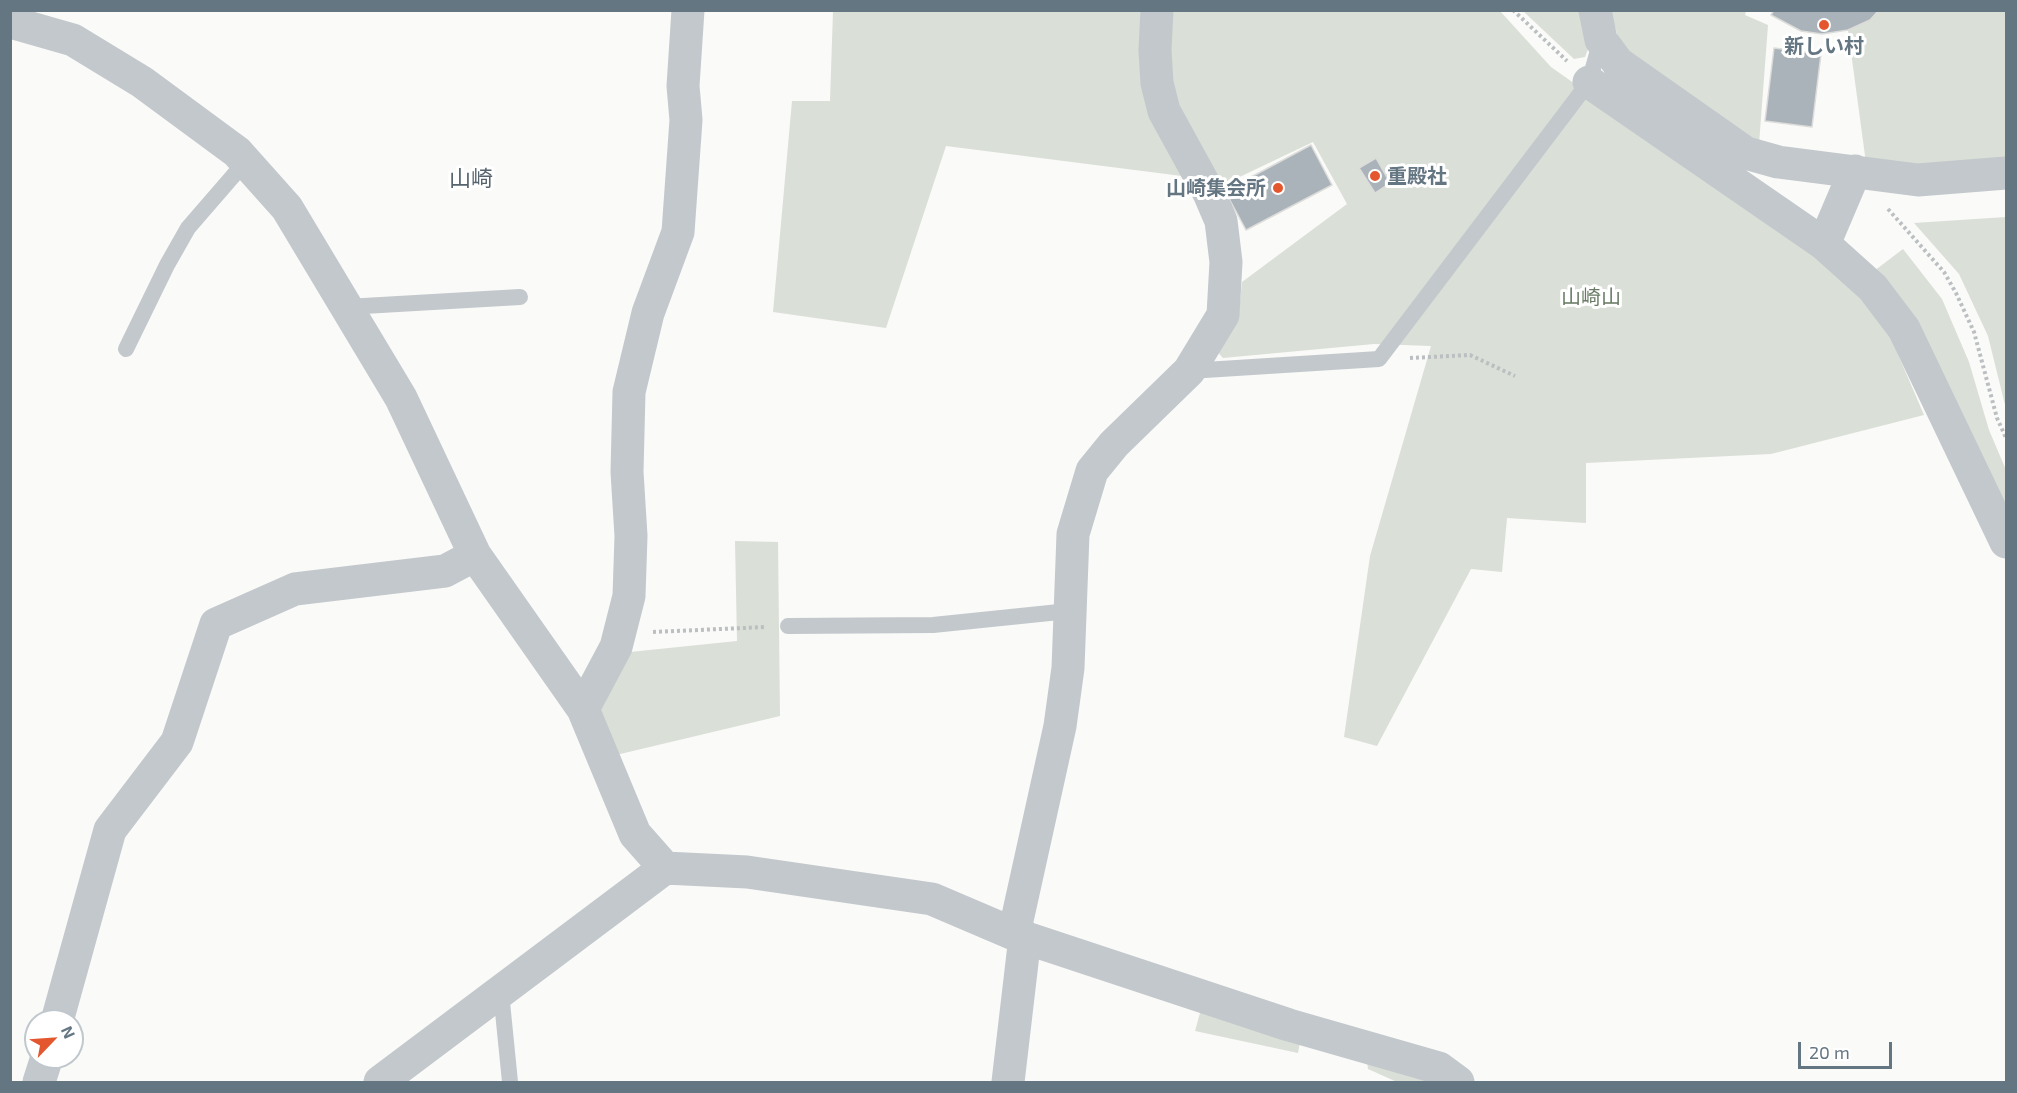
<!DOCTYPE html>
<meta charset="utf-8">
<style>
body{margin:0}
#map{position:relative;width:2017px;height:1093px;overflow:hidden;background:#fafaf8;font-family:"Exo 2",sans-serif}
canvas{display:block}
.frame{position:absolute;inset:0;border:12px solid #657683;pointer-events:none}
.north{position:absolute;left:24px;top:1009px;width:60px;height:60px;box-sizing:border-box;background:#fff;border:2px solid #c1c8cd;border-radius:50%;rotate:65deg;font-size:16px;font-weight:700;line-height:24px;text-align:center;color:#657683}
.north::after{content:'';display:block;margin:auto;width:21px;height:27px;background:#e4572e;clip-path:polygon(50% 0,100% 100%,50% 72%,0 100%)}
.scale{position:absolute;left:1798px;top:1042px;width:94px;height:27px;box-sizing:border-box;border:3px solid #657683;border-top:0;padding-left:8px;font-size:18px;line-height:21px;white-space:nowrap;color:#657683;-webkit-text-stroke:4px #fff;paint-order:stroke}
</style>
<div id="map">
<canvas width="2017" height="1093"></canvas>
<div class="frame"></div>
<div class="north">N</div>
<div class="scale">20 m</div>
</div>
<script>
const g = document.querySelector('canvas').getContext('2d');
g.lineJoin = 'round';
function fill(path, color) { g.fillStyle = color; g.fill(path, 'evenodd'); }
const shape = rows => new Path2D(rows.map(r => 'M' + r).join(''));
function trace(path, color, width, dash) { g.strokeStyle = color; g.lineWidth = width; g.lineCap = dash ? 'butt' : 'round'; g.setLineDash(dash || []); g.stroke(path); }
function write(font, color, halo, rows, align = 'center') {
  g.font = font + ' "Exo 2","Noto Sans JP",sans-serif'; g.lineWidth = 6; g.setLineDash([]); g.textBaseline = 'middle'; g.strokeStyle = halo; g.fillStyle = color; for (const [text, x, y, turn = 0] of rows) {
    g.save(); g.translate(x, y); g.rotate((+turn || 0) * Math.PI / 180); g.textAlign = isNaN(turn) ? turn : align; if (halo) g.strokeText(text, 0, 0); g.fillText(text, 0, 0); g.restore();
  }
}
const green = shape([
 [833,11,1500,11,1551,67,1816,254,1862,299,1891,338,1924,415,1771,454,1586,463,1586,523,1507,518,1502,572,1471,569,1377,746,1344,737,1370,556,1431,346,1374,344,1223,358,1215,349,1239,311,1242,282,1347,204,1313,142,1229,182,946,146,886,328,773,312,792,101,830,101],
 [1523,11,1582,11,1590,44,1585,57,1574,59],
 [1610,11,1746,11,1745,15,1768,25,1759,144,1626,50,1618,37],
 [1879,11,2006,11,2006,162,1917,168,1866,163,1848,30,1870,20],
 [2006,217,2006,409,1988,336,1959,274,1914,223],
 [1903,249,1942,299,1969,362,1989,430,2006,470,2006,516,1874,271],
 [735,541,778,542,780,716,616,755,599,711,630,652,737,641],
 [1203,1002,1442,1082,1397,1082,1368,1069,1367,1061,1300,1042,1298,1053,1195,1031]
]);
const building = shape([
 [1774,10,1879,10,1870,20,1848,30,1822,34,1801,31,1771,15,1774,10],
 [1774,48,1821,54,1812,127,1765,121,1774,48],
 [1311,145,1332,185,1246,230,1225,191,1311,145],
 [1376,158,1390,183,1375,193,1359,168,1376,158]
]);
const path = shape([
 [1513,10,1567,61],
 [1888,209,1944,272,1956,293,1974,332,1997,418,2006,438],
 [1410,358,1470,355,1515,376],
 [653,632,766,627]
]);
const lane = shape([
 [346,307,520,297],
 [126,349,167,265,188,228,246,161],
 [1189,371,1379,359,1589,82,1601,40],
 [788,626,933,625,1069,611],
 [501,992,510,1082]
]);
const street = shape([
 [1595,10,1601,40,1618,63,1746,153,1778,162,1918,180,2006,173],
 [10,22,73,40,142,82,237,152,287,208,401,398,475,555,583,709,635,834,665,868,747,872,932,899,1014,934,1289,1025,1439,1068,1458,1082],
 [1589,82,1824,244,1873,288,1904,329,2006,542],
 [1824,244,1855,171],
 [583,709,616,647,629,596,631,536,627,472,629,392,648,313,678,232,686,120,683,86,688,10],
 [1014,934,1060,726,1068,668,1073,534,1092,471,1114,444,1189,371,1223,315,1226,262,1221,221,1209,193,1164,111,1157,83,1155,50,1157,10],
 [57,1021,110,830,177,742,216,624,295,589,445,571,475,555],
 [39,1082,47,1057],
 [380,1082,665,868],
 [1008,1082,1025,937]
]);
const markers = [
 [1824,25,6,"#e4572e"],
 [1375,176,6,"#e4572e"],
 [1278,188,6,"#e4572e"]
];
const poiNames = [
 ["新しい村",1824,46],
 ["重殿社",1387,176,"left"],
 ["山崎集会所",1266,188,"right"]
];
const parkNames = [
 ["山崎山",1591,297]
];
const quarterNames = [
 ["山崎",471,179]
];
fill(green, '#dadfd7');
fill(building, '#aab3b9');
trace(building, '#dcdcda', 1.5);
trace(path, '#bbbfc2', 4, [3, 3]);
trace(lane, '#c3c8cc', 16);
trace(street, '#c3c8cc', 33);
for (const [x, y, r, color] of markers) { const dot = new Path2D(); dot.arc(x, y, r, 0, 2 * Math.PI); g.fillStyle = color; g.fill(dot); trace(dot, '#fff', 2); }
write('bold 20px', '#657683', '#fff', poiNames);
write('20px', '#687a64', '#fff', parkNames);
write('22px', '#57646e', '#fff', quarterNames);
</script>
